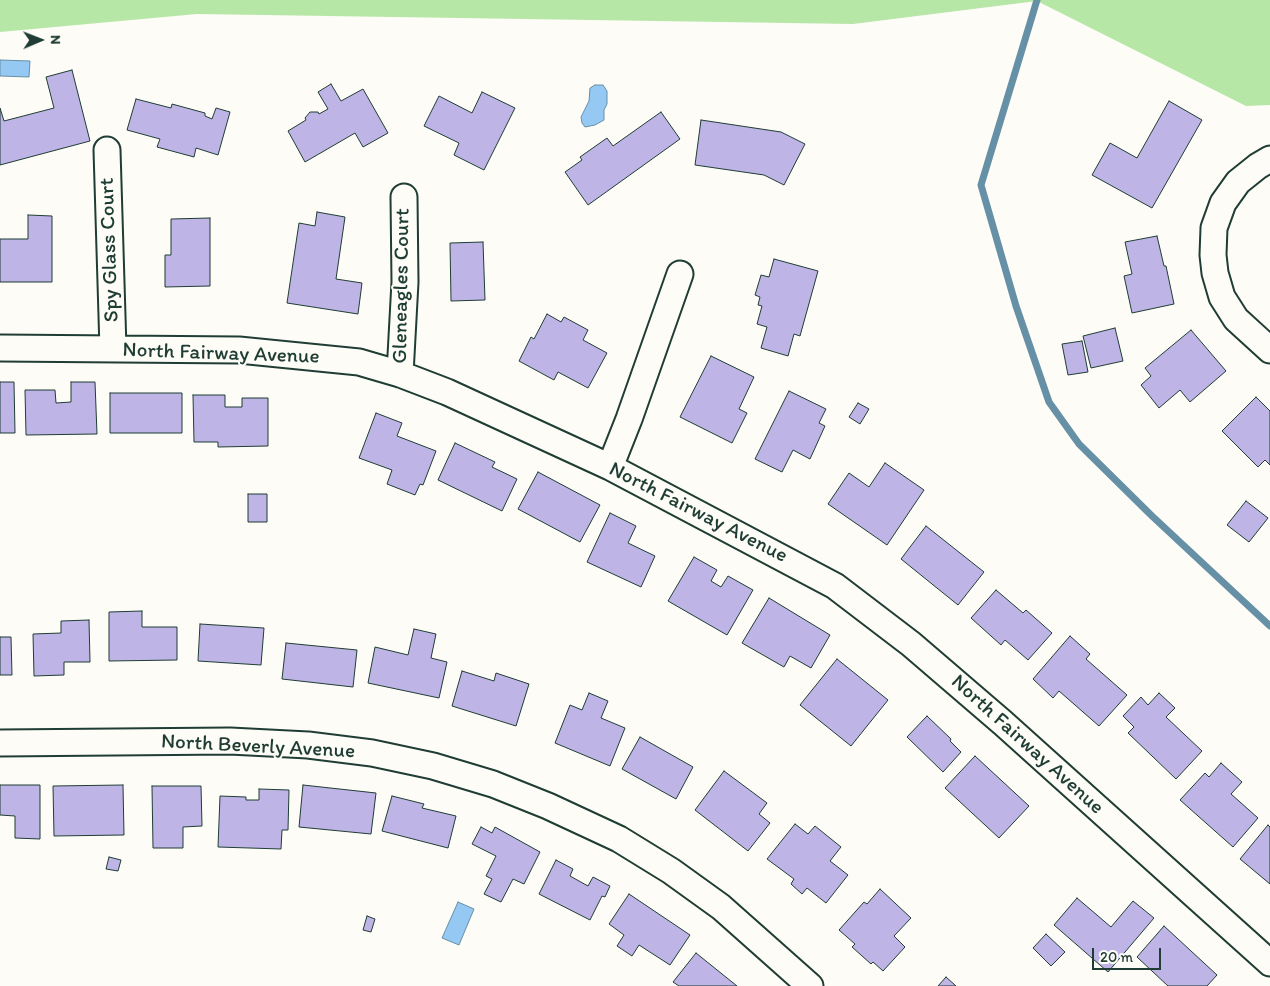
<!DOCTYPE html>
<style>
body{margin:0}
#map{position:relative;width:1270px;height:986px;overflow:hidden;background:#fdfcf7;font-family:Itim,sans-serif}
canvas{display:block}
.north{position:absolute;left:15px;top:15px;width:50px;height:50px;-webkit-text-stroke:4px #fdfcf7;paint-order:stroke;rotate:89deg;font-size:14px;font-weight:700;line-height:20px;text-align:center;color:#1f3d34}
.north::after{content:'';display:block;margin:auto;width:18px;height:22px;background:#1f3d34;clip-path:polygon(50% 0,100% 100%,50% 72%,0 100%)}
.scale{position:absolute;left:1092px;top:948px;width:69px;height:22px;box-sizing:border-box;border:2px solid #1f3d34;border-top:0;padding-left:6px;font-size:15px;line-height:18px;white-space:nowrap;color:#1f3d34;-webkit-text-stroke:4px #fdfcf7;paint-order:stroke}
</style>
<div id="map">
<canvas width="1270" height="986"></canvas>
<div class="north">N</div>
<div class="scale">20 m</div>
</div>
<script>
const g = document.querySelector('canvas').getContext('2d');
g.lineJoin = 'round';
function fill(path, color) { g.fillStyle = color; g.fill(path, 'evenodd'); }
const shape = rows => new Path2D(rows.map(r => 'M' + r).join(''));
function trace(path, color, width, dash) { g.strokeStyle = color; g.lineWidth = width; g.lineCap = dash ? 'butt' : 'round'; g.setLineDash(dash || []); g.stroke(path); }
function write(font, color, halo, rows, align = 'center') {
  g.font = font + ' Itim,sans-serif'; g.lineWidth = 4; g.setLineDash([]); g.textBaseline = 'middle'; g.strokeStyle = halo; g.fillStyle = color; for (const [text, x, y, turn = 0] of rows) {
    g.save(); g.translate(x, y); g.rotate((+turn || 0) * Math.PI / 180); g.textAlign = isNaN(turn) ? turn : align; if (halo) g.strokeText(text, 0, 0); g.fillText(text, 0, 0); g.restore();
  }
}
const green = shape([
 [0,0,1270,0,1270,105,1246,106,1037,1,853,24,197,14,0,32]
]);
const water = shape([
 [0,60,30,61,29,77,0,76,0,60],
 [595,85,603,85,607,91,607,104,604,110,604,120,595,125,585,127,582,123,581,117,589,101,590,88,595,85],
 [458,902,474,909,459,945,442,938,458,902]
]);
const stream = shape([
 [1037,0,981,185,1016,306,1049,402,1079,444,1152,516,1270,626]
]);
const building = shape([
 [72,70,90,141,0,165,0,108,4,121,54,108,46,77,72,70],
 [331,84,341,101,363,89,388,133,363,147,355,133,305,162,288,131,306,120,305,118,310,112,318,112,319,114,328,109,318,92,331,84],
 [482,92,515,108,484,170,454,155,459,143,424,126,439,96,472,113,482,92],
 [136,99,171,108,172,104,205,113,205,116,212,119,216,108,230,112,218,155,196,148,194,157,157,147,160,139,127,130,136,99],
 [1169,101,1202,120,1152,208,1092,175,1110,143,1137,158,1169,101],
 [661,112,680,139,588,205,565,172,582,160,580,157,607,138,613,146,661,112],
 [701,120,781,132,805,144,784,185,764,175,695,165,701,120],
 [317,212,345,217,336,279,362,283,358,314,287,303,299,223,315,226,317,212],
 [28,215,52,216,52,282,0,282,0,239,28,239,28,215],
 [210,218,210,286,165,287,165,255,171,255,171,219,210,218],
 [1157,236,1164,266,1166,266,1174,304,1132,313,1124,276,1132,274,1125,242,1157,236],
 [483,242,485,300,451,301,450,243,483,242],
 [774,259,818,271,800,336,794,334,788,356,761,348,767,327,757,324,762,306,758,305,760,297,755,295,761,275,769,277,774,259],
 [547,314,561,322,564,317,588,330,583,340,607,353,588,388,558,372,554,380,519,361,531,337,534,339,547,314],
 [1115,328,1123,361,1091,368,1083,336,1115,328],
 [1191,330,1226,371,1190,402,1180,390,1159,408,1141,385,1151,376,1145,368,1191,330],
 [1082,341,1088,372,1068,375,1062,344,1082,341],
 [711,356,754,377,739,409,747,413,732,443,680,417,711,356],
 [0,382,14,382,15,433,0,433,0,382],
 [71,382,95,382,97,434,26,435,25,390,55,390,56,403,71,402,71,382],
 [789,391,826,409,819,423,825,426,810,459,793,450,782,472,755,459,789,391],
 [110,393,182,393,182,433,110,433,110,393],
 [193,395,225,395,225,407,242,407,242,398,268,398,268,446,218,447,218,442,194,442,193,395],
 [1256,397,1270,411,1270,465,1265,460,1258,467,1222,431,1256,397],
 [858,403,869,409,860,424,849,417,858,403],
 [376,413,402,423,397,436,436,451,423,485,420,484,415,495,387,484,392,470,359,458,376,413],
 [455,443,495,462,492,467,517,479,502,511,438,480,455,443],
 [885,463,924,490,887,545,828,504,849,473,869,487,885,463],
 [538,472,600,505,580,542,518,509,538,472],
 [248,494,267,494,267,522,248,522,248,494],
 [1246,501,1268,518,1249,542,1227,525,1246,501],
 [610,513,636,526,628,543,655,556,641,587,587,562,610,513],
 [926,526,984,572,958,605,901,559,926,526],
 [694,557,717,570,711,581,721,587,728,576,753,590,727,635,668,601,694,557],
 [996,590,1023,613,1026,610,1052,633,1028,660,1005,640,1001,645,971,618,996,590],
 [769,598,830,635,811,668,790,656,784,667,742,643,769,598],
 [142,611,142,627,177,627,177,660,109,661,109,612,142,611],
 [89,620,90,662,64,662,64,675,34,676,33,634,61,633,61,621,89,620],
 [200,624,264,628,261,665,198,661,200,624],
 [414,629,436,634,431,658,447,662,439,698,368,683,375,647,408,655,414,629],
 [1070,636,1090,654,1086,659,1127,695,1099,726,1059,691,1053,698,1033,679,1070,636],
 [0,637,11,637,12,675,0,675,0,637],
 [286,643,357,650,353,687,282,679,286,643],
 [837,659,888,700,851,746,800,705,837,659],
 [462,671,494,681,496,673,529,684,516,726,452,706,462,671],
 [589,693,608,701,601,718,625,728,610,766,555,743,570,705,582,710,589,693],
 [1159,693,1175,708,1166,717,1202,751,1176,779,1128,733,1134,727,1123,716,1141,697,1148,705,1159,693],
 [927,716,951,739,950,741,961,752,943,772,907,737,927,716],
 [640,737,693,767,676,799,622,769,640,737],
 [975,756,1029,806,999,838,945,788,975,756],
 [1221,763,1242,782,1231,794,1258,818,1233,847,1180,800,1205,773,1209,777,1221,763],
 [724,771,767,803,759,814,770,823,748,851,695,810,724,771],
 [0,785,40,785,40,839,15,838,15,816,0,815,0,785],
 [123,785,124,835,54,836,53,786,123,785],
 [303,785,376,793,371,834,299,827,303,785],
 [152,786,201,786,202,826,183,827,183,848,153,848,152,786],
 [259,789,289,790,288,830,282,830,281,849,218,847,220,796,246,797,246,800,259,800,259,789],
 [392,796,424,804,422,808,456,816,448,848,382,831,392,796],
 [795,824,808,834,815,826,841,847,830,861,848,875,826,903,807,888,802,894,791,884,794,879,767,859,795,824],
 [1268,825,1270,827,1270,884,1240,859,1268,825],
 [481,827,492,833,495,827,540,852,524,884,513,879,501,902,484,894,492,879,486,876,496,856,472,844,481,827],
 [109,857,121,860,118,871,106,869,109,857],
 [556,860,573,869,570,876,588,886,593,877,610,886,605,897,602,896,590,920,539,894,556,860],
 [880,889,911,918,894,936,905,947,883,971,873,962,871,964,852,947,855,944,839,930,864,902,867,904,880,889],
 [629,894,690,935,670,965,639,945,632,956,617,946,624,935,609,924,629,894],
 [1077,898,1111,927,1133,901,1154,918,1108,972,1054,925,1077,898],
 [367,916,375,919,371,932,363,930,367,916],
 [1164,926,1217,975,1207,986,1168,986,1137,957,1164,926],
 [1046,934,1065,952,1051,966,1033,948,1046,934],
 [696,953,737,986,679,986,673,982,696,953],
 [946,977,956,986,938,986,946,977]
]);
const minor = shape([
 [107,150,113,349],
 [1270,159,1258,166,1238,182,1223,203,1214,228,1213,255,1215,273,1222,297,1236,319,1270,350],
 [0,348,239,350,359,362,400,374,447,392,610,467,835,586,911,644,1003,723,1270,963],
 [400,374,405,282,404,197],
 [610,467,629,419,680,274],
 [0,743,230,741,308,745,372,753,433,766,493,784,548,806,619,839,671,871,721,907,810,986]
]);
const streetNames = [
 ["Spy Glass Court",110,250,-92],
 ["Gleneagles Court",402,286,-89],
 ["North Fairway Avenue",221,354,2],
 ["North Fairway Avenue",698,513,27],
 ["North Fairway Avenue",1027,745,42],
 ["North Beverly Avenue",258,747,3]
];
fill(green, '#b7e7a6');
fill(water, '#95c8f2');
trace(water, '#6690a6', 1);
trace(stream, '#6690a6', 7);
fill(building, '#beb4e5');
trace(building, '#1f3d34', 1);
trace(minor, '#1f3d34', 29);
trace(minor, '#fdfcf7', 25);
write('21px', '#1f3d34', '#fdfcf7', streetNames);
</script>
